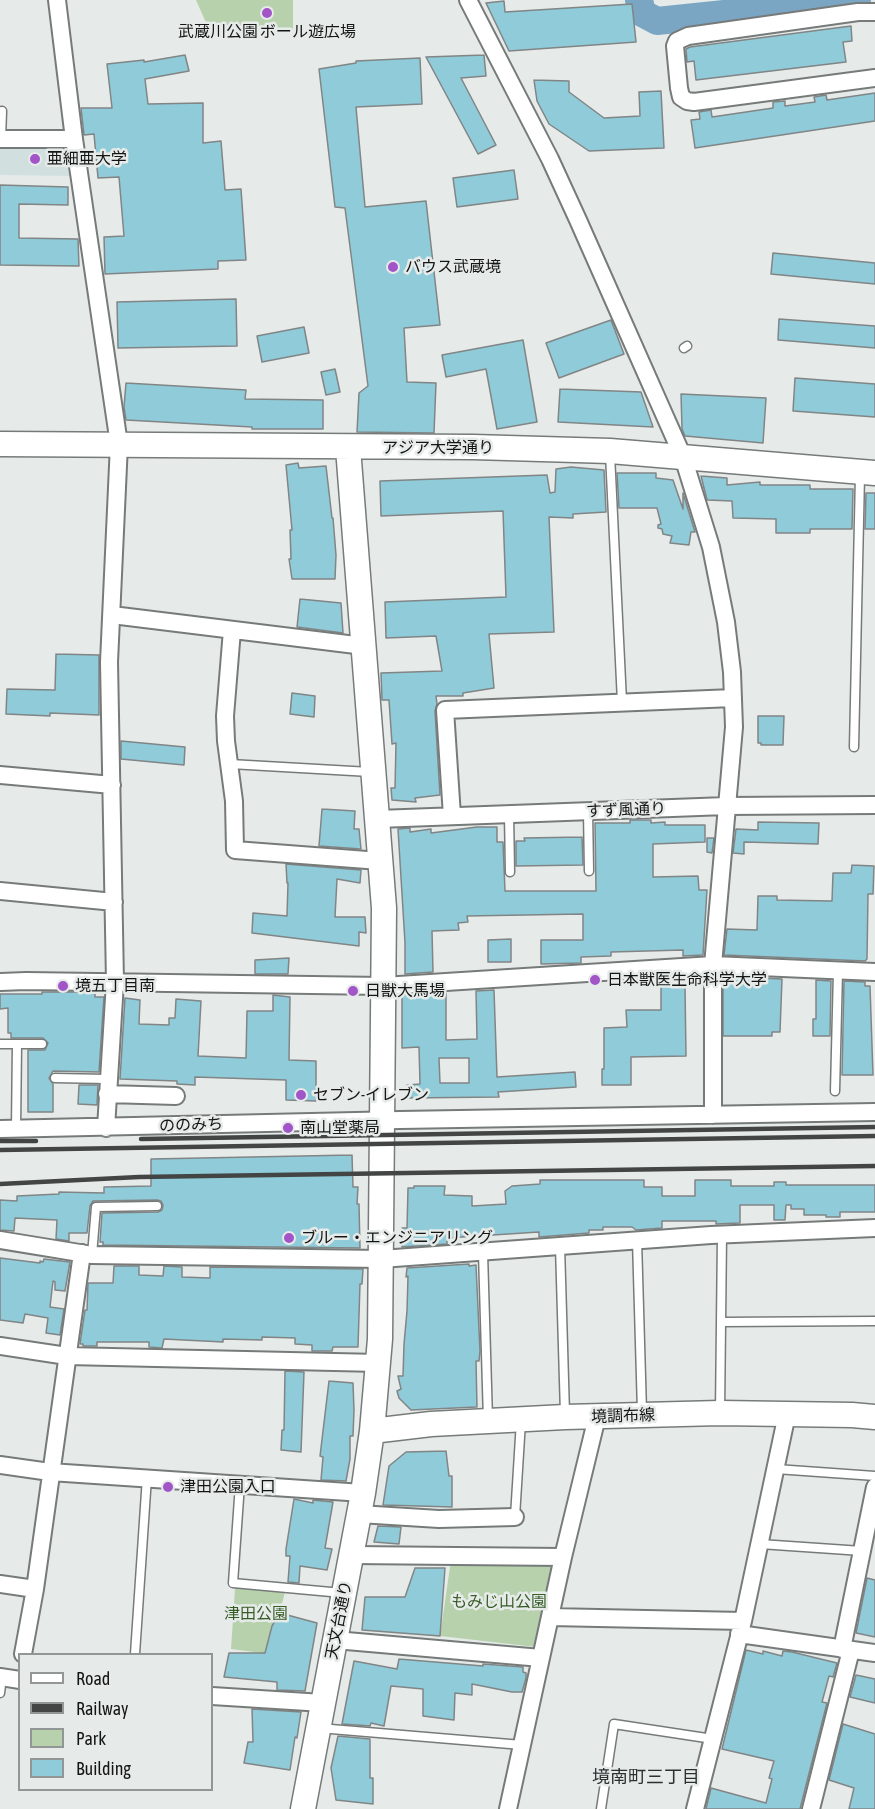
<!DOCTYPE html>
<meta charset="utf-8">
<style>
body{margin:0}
#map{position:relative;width:875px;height:1809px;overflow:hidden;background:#e6ebea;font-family:"Asap Condensed",sans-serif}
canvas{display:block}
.legend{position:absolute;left:18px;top:1653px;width:195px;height:138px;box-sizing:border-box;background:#e6ebea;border:2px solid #929695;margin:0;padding:8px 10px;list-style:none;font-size:18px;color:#141615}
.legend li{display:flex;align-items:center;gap:12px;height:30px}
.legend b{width:30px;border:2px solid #929695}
</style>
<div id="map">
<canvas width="875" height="1809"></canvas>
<ul class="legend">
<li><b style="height:8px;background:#fff"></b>Road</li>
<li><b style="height:8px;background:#424544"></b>Railway</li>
<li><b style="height:16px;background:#b7d1ad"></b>Park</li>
<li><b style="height:16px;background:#8fcbd8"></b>Building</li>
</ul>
</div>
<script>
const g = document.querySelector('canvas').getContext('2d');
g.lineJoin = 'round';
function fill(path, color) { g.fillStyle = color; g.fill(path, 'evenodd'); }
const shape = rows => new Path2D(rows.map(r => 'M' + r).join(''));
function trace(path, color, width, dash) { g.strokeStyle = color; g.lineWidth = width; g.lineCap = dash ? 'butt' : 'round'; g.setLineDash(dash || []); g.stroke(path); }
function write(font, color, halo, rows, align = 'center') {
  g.font = font + ' "Asap Condensed","Noto Sans JP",sans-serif'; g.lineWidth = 5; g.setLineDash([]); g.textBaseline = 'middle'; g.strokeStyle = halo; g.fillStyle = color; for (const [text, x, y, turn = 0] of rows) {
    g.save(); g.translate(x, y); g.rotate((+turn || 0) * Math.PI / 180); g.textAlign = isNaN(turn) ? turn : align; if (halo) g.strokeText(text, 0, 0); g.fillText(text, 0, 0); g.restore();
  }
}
const built = shape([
 [0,142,68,142,72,176,0,175]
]);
const green = shape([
 [196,0,293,0,293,29,240,29,240,25,207,25],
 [451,1560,553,1562,536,1647,440,1636],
 [235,1588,285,1592,269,1654,231,1649]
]);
const river = shape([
 [639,0,642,13,657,21,857,0]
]);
const building = shape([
 [504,1,505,12,632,4,636,42,509,51,486,3,504,1],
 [851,26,852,41,843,42,846,62,696,80,694,61,687,62,686,49,690,47,851,26],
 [185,55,189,71,145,79,148,104,203,103,203,143,221,141,225,190,241,189,246,260,218,261,218,269,105,274,104,237,124,236,119,177,98,178,94,134,84,135,81,108,112,108,107,64,144,60,144,62,185,55],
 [484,55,486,76,461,78,496,145,478,154,426,57,484,55],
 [420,58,422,104,356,107,365,207,426,201,440,325,404,328,407,382,436,383,434,433,357,432,359,393,368,386,345,208,335,207,319,69,356,63,356,61,420,58],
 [534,80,569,81,569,92,604,118,640,116,639,92,661,91,664,148,589,151,549,124,537,101,534,80],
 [875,93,875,121,695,148,691,120,700,119,699,112,711,110,712,117,773,108,773,102,785,101,785,106,815,102,814,97,826,95,827,100,875,93],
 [514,170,518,199,457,207,453,178,514,170],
 [0,185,68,187,68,205,19,204,19,238,78,239,79,266,0,265,0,185],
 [773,253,875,263,875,284,771,274,773,253],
 [236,299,237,346,118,348,117,302,236,299],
 [779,319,875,326,875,348,778,340,779,319],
 [611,320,624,354,559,378,546,343,611,320],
 [304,327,309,353,262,362,257,336,304,327],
 [523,340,537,422,497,429,486,369,446,377,442,355,523,340],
 [335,369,340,392,326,395,321,372,335,369],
 [795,378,875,384,875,417,793,411,795,378],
 [126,383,246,390,245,399,323,400,323,429,252,429,252,427,126,420,124,407,126,383],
 [560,389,641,392,653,427,558,422,560,389],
 [681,394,766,398,763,443,685,436,682,429,681,394],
 [298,463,299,468,326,466,332,518,333,518,336,555,335,579,292,579,289,559,291,559,290,530,292,530,286,465,298,463],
 [571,467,604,470,606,512,573,514,573,518,549,517,554,632,489,634,494,688,463,693,463,696,436,696,437,704,435,711,440,795,415,798,416,802,392,800,391,788,395,788,396,743,392,744,389,700,382,700,381,673,442,671,436,636,386,638,385,602,506,597,503,511,381,516,380,481,547,475,550,493,555,492,556,469,571,467],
 [617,473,656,473,656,478,673,480,683,509,683,493,695,532,691,532,689,545,670,543,672,536,663,534,662,529,658,528,658,525,661,524,657,508,619,508,617,473],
 [701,476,727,478,727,485,760,482,760,485,810,485,810,489,853,489,852,529,810,529,810,533,776,533,776,519,733,518,732,501,707,500,701,476],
 [866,493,875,493,875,529,865,529,866,493],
 [300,599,341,603,343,633,297,627,300,599],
 [56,654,99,655,99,715,50,713,50,716,6,714,7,689,55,690,56,654],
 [292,693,315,696,314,717,290,714,292,693],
 [758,716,784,716,783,745,761,745,761,743,758,743,758,716],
 [121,741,185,747,184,765,121,759,121,741],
 [322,809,355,811,354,829,359,829,361,849,319,846,322,809],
 [630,820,651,820,651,823,665,822,665,825,705,825,705,842,653,844,653,877,698,876,699,890,707,890,703,955,683,956,683,950,611,952,611,956,581,957,581,963,541,964,541,940,583,940,583,914,467,916,468,922,458,923,459,930,432,931,433,972,405,974,405,943,398,829,410,828,410,832,431,829,431,833,477,827,497,827,497,842,503,842,505,891,596,891,595,823,630,823,630,820],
 [758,822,819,823,818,844,744,842,744,854,733,853,736,829,758,830,758,822],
 [582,837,583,865,516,866,516,841,525,841,524,838,582,837],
 [707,838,714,838,712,853,707,852,707,838],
 [286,864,361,870,360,883,337,879,335,917,365,917,366,933,359,932,359,946,252,933,253,913,287,916,288,883,287,883,286,864],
 [852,865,874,866,873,894,868,894,867,959,865,961,724,955,727,929,757,930,758,896,777,896,777,900,832,901,833,873,851,873,852,865],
 [511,939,511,962,488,962,488,940,511,939],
 [289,958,288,974,255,974,255,960,289,958],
 [723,976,782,979,780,1032,772,1032,772,1036,723,1036,723,976],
 [816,980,831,981,830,1036,813,1036,813,1019,816,1019,816,980],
 [844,981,865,982,865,986,870,986,873,1075,842,1075,844,981],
 [661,986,685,986,686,1056,631,1057,631,1085,602,1085,602,1069,604,1069,604,1028,627,1027,626,1010,661,1010,661,986],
 [494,990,497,1077,575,1072,576,1087,498,1092,499,1097,407,1098,407,1085,420,1084,419,1047,402,1048,402,995,446,993,446,1040,477,1039,476,991,494,990],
 [439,1058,469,1058,469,1083,440,1083,439,1058],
 [42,992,95,992,95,997,104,997,99,1072,53,1071,49,1078,53,1084,53,1112,28,1112,28,1050,45,1050,48,1043,43,1038,11,1038,11,1033,8,1033,8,1008,0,1009,0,994,42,994,42,992],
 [273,995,290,997,289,1060,316,1061,316,1101,286,1100,286,1080,195,1077,195,1085,177,1084,177,1081,120,1079,125,998,140,1000,139,1024,169,1025,169,1018,175,1018,176,999,201,1001,198,1056,246,1058,247,1011,273,1011,273,995],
 [79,1085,98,1085,97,1105,78,1104,79,1085],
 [352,1155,353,1187,358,1187,357,1204,359,1204,360,1248,103,1245,103,1242,100,1242,102,1213,158,1212,162,1210,163,1205,161,1201,157,1200,93,1201,90,1206,87,1233,69,1233,69,1241,56,1239,57,1220,15,1218,14,1231,0,1230,0,1200,17,1201,17,1196,59,1194,59,1192,104,1193,104,1187,151,1186,151,1159,352,1155],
 [540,1180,644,1180,644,1187,662,1187,662,1196,695,1196,695,1180,731,1180,731,1186,774,1186,774,1182,786,1182,786,1185,875,1185,875,1212,840,1212,840,1217,826,1217,826,1215,804,1215,804,1209,791,1209,791,1205,786,1205,785,1220,774,1220,774,1205,740,1205,740,1223,716,1224,716,1221,662,1221,662,1228,636,1230,632,1227,603,1227,603,1230,589,1230,589,1233,539,1237,539,1232,447,1238,447,1244,402,1247,402,1228,407,1228,408,1188,414,1188,414,1186,445,1186,444,1195,472,1196,472,1206,506,1204,505,1191,512,1186,540,1184,540,1180],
 [0,1258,40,1263,40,1261,43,1262,44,1259,70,1262,65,1291,55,1290,55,1282,53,1281,50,1307,64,1309,60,1335,46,1333,48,1318,25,1314,23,1323,0,1320,0,1258],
 [469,1264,469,1266,476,1265,480,1351,479,1361,476,1361,477,1407,411,1410,399,1398,397,1391,401,1389,398,1376,403,1376,404,1344,407,1311,408,1276,406,1277,407,1268,469,1264],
 [114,1266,139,1266,139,1275,163,1276,164,1266,182,1267,182,1277,210,1278,210,1267,363,1269,362,1284,360,1284,358,1347,333,1347,332,1351,312,1351,312,1345,295,1344,295,1338,262,1337,262,1340,223,1339,223,1342,164,1339,162,1348,149,1347,149,1342,97,1342,97,1346,83,1346,83,1344,80,1344,85,1310,87,1310,88,1283,113,1283,114,1266],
 [285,1371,304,1372,301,1452,281,1450,282,1430,284,1430,285,1371],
 [329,1381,353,1383,354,1410,353,1436,350,1436,350,1459,346,1481,321,1480,323,1457,320,1456,329,1381],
 [446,1451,449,1476,452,1476,452,1507,383,1505,389,1466,406,1452,446,1451],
 [294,1499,313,1503,313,1500,333,1502,325,1548,332,1549,327,1570,300,1566,299,1583,288,1582,290,1556,286,1556,286,1549,294,1499],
 [378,1526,401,1527,399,1544,374,1542,378,1526],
 [415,1568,445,1568,440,1636,362,1630,365,1597,405,1597,415,1568],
 [867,1578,875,1580,875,1637,856,1633,867,1578],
 [280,1613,317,1623,305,1691,277,1690,277,1682,224,1677,229,1653,265,1653,272,1626,280,1613],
 [746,1650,763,1654,763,1651,782,1656,783,1651,792,1652,837,1663,833,1677,829,1676,822,1702,827,1703,800,1809,706,1809,711,1788,766,1803,772,1779,769,1778,774,1761,722,1749,746,1650],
 [399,1659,483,1666,483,1664,523,1667,523,1672,526,1673,526,1678,522,1692,512,1692,472,1684,472,1695,455,1693,454,1720,423,1716,423,1689,391,1686,384,1726,371,1723,370,1726,342,1724,354,1661,397,1669,399,1659],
 [856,1675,875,1679,875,1703,850,1697,856,1675],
 [252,1709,301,1712,297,1738,295,1737,290,1770,244,1763,248,1742,253,1742,252,1709],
 [843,1724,875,1734,875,1809,849,1809,854,1788,829,1780,843,1724],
 [338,1736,370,1739,370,1778,373,1778,373,1804,336,1800,331,1768,338,1736]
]);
const lane = shape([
 [1,139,2,111],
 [684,348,687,346],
 [610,454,622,702],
 [854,747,860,475],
 [230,764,370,772],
 [588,811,589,871],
 [509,814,510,872],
 [0,1044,42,1044],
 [55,1078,107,1079],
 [835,1091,838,971],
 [16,1129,17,1044],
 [637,1240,642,1412],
 [560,1246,565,1414],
 [483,1253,488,1420],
 [92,1255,96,1207,157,1206],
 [722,1322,875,1321],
 [720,1412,722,1235],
 [776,1469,875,1476],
 [240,1484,233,1583,342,1593],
 [515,1517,521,1421],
 [760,1544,862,1551],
 [135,1654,147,1477],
 [0,1693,2,1677],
 [319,1728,522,1745],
 [601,1809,614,1724,713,1739]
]);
const street = shape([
 [57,0,74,139,119,444,109,662,115,982,106,1128],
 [468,0,550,159,578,220,683,457,711,547,726,622,732,672,734,727,713,965,713,1115],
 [875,12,858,12,688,36,677,41,675,46,679,88,681,97,687,101,694,102,875,78],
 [0,139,74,139],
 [112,615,364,646],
 [232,630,225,716,226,741,234,801,235,850,380,861],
 [0,775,112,785],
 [452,816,445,710,733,698],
 [378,819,726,806,875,805],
 [0,891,114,902],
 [0,982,26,981,383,986,713,965,875,972],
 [107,1094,176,1096],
 [0,1129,400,1120,875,1112],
 [0,1240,92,1255,381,1259,711,1235,875,1228],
 [0,1346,67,1356,379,1363],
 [0,1465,50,1472,363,1493],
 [359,1514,439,1519,515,1517],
 [351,1555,563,1557],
 [0,1584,35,1589],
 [550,1617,743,1621],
 [739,1634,875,1653],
 [335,1640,541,1658],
 [842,1649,875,1487],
 [23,1654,35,1589,82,1253],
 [0,1677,20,1680],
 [212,1696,323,1703],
 [508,1809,563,1557,597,1417],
 [695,1809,743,1621,787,1414],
 [811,1809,851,1650]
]);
const secondary = shape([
 [0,444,473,447,610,451,875,473],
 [372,1431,431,1424,565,1417,720,1413,852,1415,875,1417],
 [303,1809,363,1493,372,1431,380,1339,384,908,348,448]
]);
const rail = shape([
 [141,1139,875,1127],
 [0,1141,36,1141],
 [0,1150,875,1136],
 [0,1184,139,1177,875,1166]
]);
const markers = [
 [267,13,6,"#a255c7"],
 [35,159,6,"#a255c7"],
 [393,267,6,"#a255c7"],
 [595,980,6,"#a255c7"],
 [63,986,6,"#a255c7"],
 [353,991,6,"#a255c7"],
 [301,1095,6,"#a255c7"],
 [288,1128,6,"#a255c7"],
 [289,1238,6,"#a255c7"],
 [168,1487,6,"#a255c7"]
];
const poiNames = [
 ["武蔵川公園 ボール遊広場",267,32,"center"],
 ["亜細亜大学",47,159],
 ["バウス武蔵境",405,267],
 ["日本獣医生命科学大学",607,980],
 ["境五丁目南",75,986],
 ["日獣大馬場",365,991],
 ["セブン-イレブン",313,1095],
 ["南山堂薬局",300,1128],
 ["ブルー・エンジニアリング",301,1238],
 ["津田公園入口",180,1487]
];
const streetNames = [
 ["アジア大学通り",438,448],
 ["すず風通り",626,810,-2],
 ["ののみち",191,1125,-2],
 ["境調布線",623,1416,-2],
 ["天文台通り",339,1620,-79]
];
const parkNames = [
 ["もみじ山公園",499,1602],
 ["津田公園",256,1614]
];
const neighbourhoodNames = [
 ["境南町三丁目",646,1777]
];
fill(built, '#d1e0de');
fill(green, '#b7d1ad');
trace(river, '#7aa6c3', 28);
fill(building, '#8fcbd8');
trace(building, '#818586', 1.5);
trace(lane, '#767b7a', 11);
trace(street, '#767b7a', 20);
trace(secondary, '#767b7a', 27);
trace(lane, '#fff', 8);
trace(street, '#fff', 16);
trace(secondary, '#fff', 24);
trace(rail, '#424544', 4.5);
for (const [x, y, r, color] of markers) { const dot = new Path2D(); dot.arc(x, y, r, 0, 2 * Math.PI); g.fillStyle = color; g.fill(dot); trace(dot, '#e6ebea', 2); }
write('16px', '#141615', '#e6ebea', poiNames, 'left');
write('16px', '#141615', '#e6ebea', streetNames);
write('16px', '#375d26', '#e6ebea', parkNames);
write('18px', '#2c3030', '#e6ebea', neighbourhoodNames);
</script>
